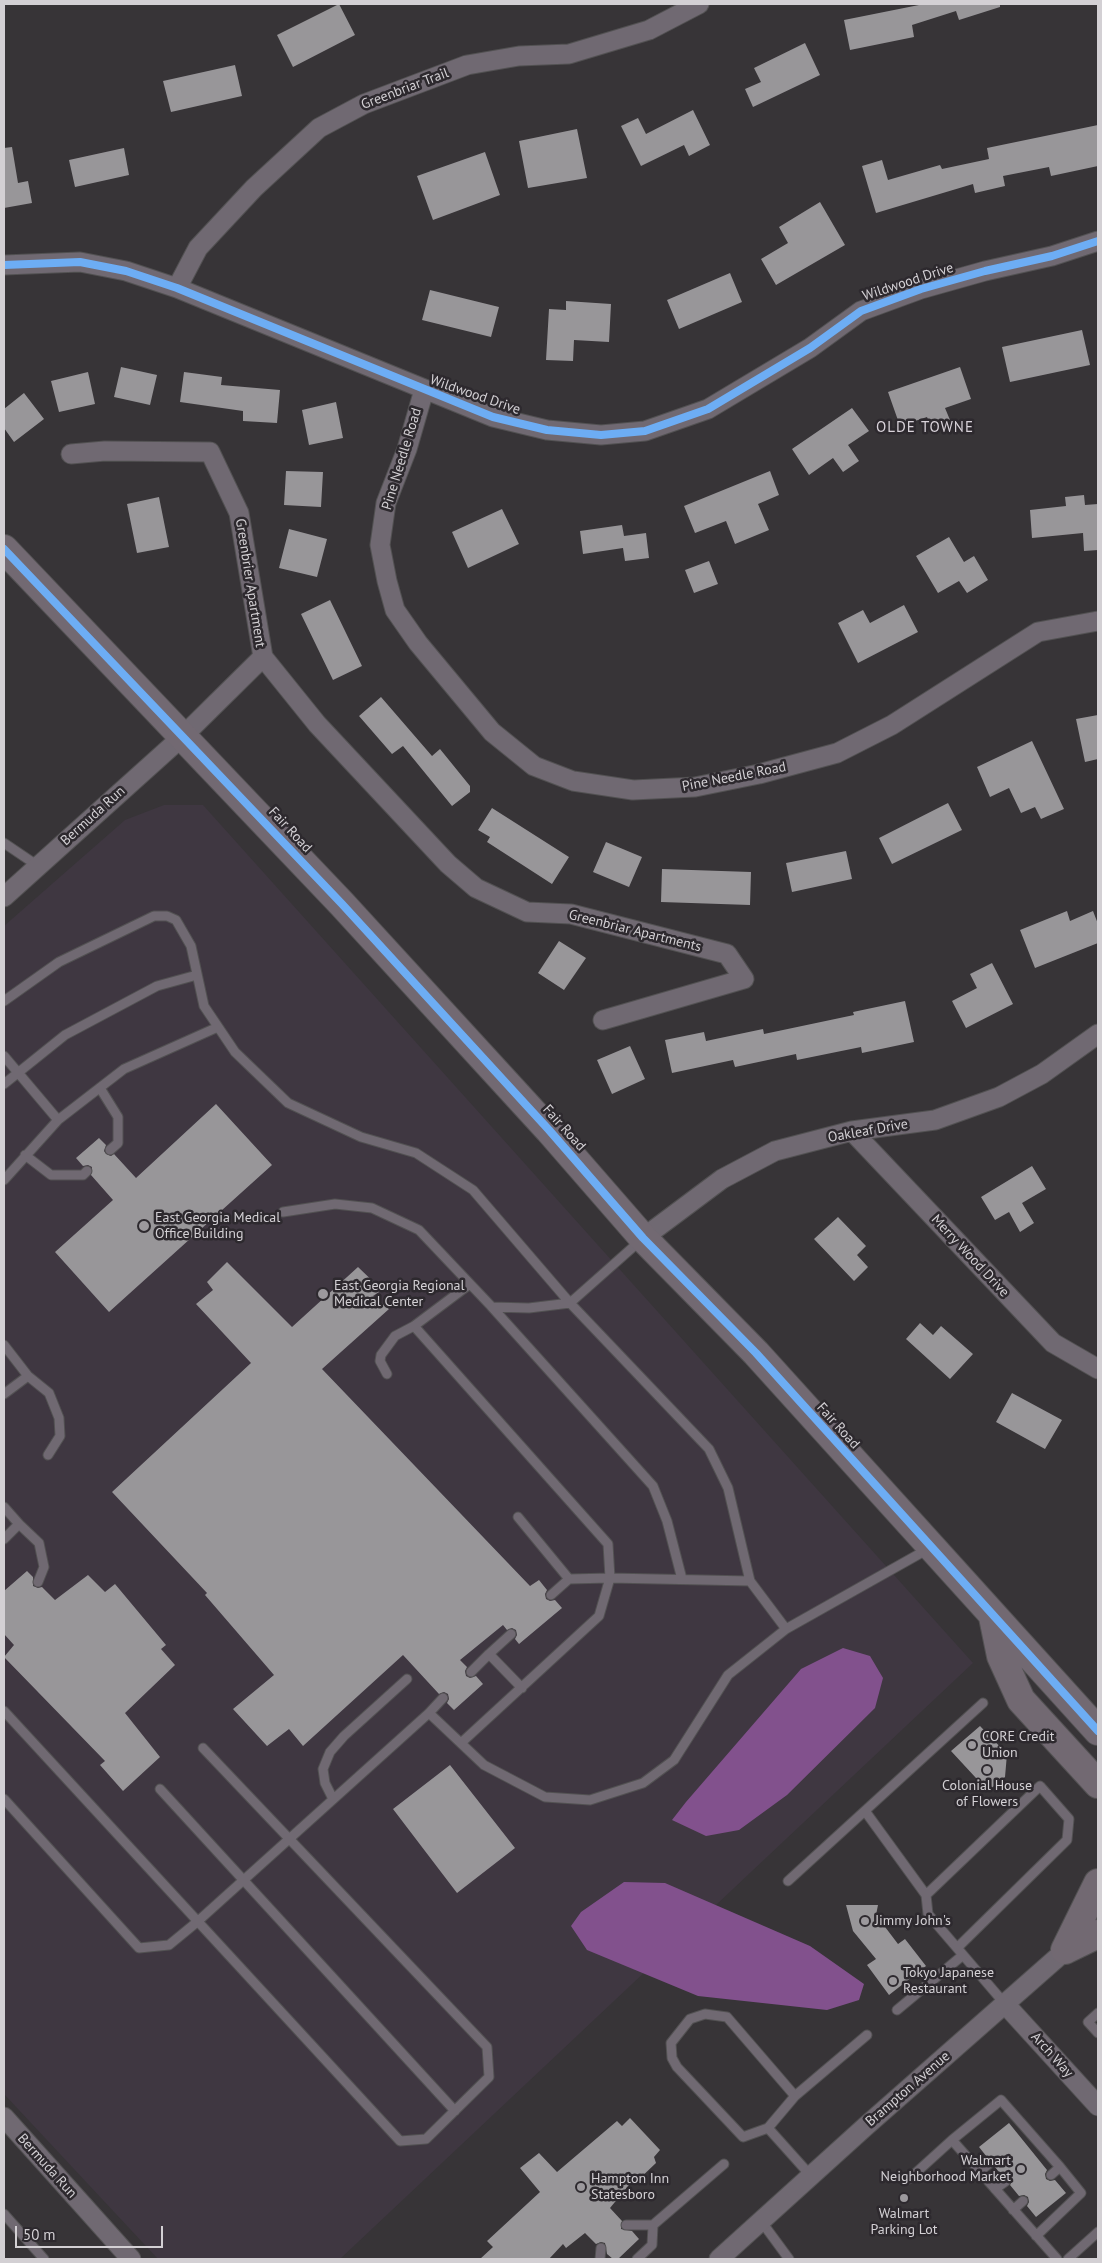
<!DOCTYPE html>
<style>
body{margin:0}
#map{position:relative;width:1102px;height:2263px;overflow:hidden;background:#373437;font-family:"PT Sans",sans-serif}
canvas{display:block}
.frame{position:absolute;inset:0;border:5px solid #d3d0d4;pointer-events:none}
.scale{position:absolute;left:15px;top:2226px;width:148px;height:22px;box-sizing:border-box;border:2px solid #d3d0d4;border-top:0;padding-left:6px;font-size:15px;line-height:18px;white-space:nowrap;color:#d3d0d4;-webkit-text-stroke:4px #2d292e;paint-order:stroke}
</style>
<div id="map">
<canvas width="1102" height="2263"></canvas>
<div class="frame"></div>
<div class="scale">50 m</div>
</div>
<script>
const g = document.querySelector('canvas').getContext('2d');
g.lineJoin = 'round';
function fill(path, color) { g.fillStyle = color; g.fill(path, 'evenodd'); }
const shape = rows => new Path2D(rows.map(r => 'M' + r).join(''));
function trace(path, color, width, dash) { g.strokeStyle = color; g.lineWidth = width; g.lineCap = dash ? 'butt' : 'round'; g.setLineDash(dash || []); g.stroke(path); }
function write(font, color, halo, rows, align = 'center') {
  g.font = font + ' "PT Sans",sans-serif'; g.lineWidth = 5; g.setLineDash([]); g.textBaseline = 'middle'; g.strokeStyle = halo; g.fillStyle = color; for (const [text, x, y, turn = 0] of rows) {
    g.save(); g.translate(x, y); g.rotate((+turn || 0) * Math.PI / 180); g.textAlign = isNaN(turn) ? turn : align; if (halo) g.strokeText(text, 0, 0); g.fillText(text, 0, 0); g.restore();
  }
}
const built = shape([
 [164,805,203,805,973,1663,340,2259,158,2259,4,2094,4,926,125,820]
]);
const water = shape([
 [843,1648,870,1656,883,1678,875,1708,787,1795,739,1830,706,1836,672,1820,686,1802,801,1669],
 [624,1882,665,1883,810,1946,864,1984,859,2000,827,2010,698,1996,587,1950,571,1926,581,1912]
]);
const building = shape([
 [339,4,355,35,293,67,277,35],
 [924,4,1000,4,1000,7,959,20,956,11,912,25,914,37,850,50,844,20],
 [805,43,820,75,753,107,745,89,761,82,754,68],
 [235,65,242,96,171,112,163,81],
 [693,110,710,145,689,156,684,145,641,166,621,126,638,118,646,134],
 [1098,125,1098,166,1051,176,1049,167,1003,176,1005,186,975,193,973,184,876,213,862,166,882,160,888,180,940,165,942,169,989,159,987,148],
 [577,129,587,178,528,188,519,141],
 [12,147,18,183,28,181,32,203,4,208,4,148],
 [124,148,129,175,75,187,69,160],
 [485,152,500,195,433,220,417,176],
 [820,202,845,245,776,285,761,259,788,243,779,227],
 [730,273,742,302,679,329,667,300],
 [430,290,499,307,491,337,422,320],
 [566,301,611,304,609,342,574,340,573,361,546,360,549,309,566,310],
 [1082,330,1090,365,1010,382,1002,347],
 [121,367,157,375,150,405,114,397],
 [960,367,971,399,945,408,950,420,931,427,927,417,900,426,888,392],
 [88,372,95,404,59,412,51,381],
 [184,372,222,377,221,385,280,390,277,423,243,421,243,411,180,402],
 [24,393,44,419,14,442,4,428,4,409],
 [336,402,343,438,309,445,302,410],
 [852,408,869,431,848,445,859,461,843,472,833,458,809,475,792,449],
 [286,471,323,472,321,507,284,505],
 [770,471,779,495,758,504,769,530,735,544,726,521,695,533,684,506],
 [1084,495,1085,505,1098,504,1098,550,1084,551,1083,533,1032,538,1030,510,1066,506,1065,497],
 [159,497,169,547,137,553,127,504],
 [502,509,519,544,468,568,452,532],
 [622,525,624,536,646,533,649,558,625,561,623,548,583,554,580,531],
 [289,529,327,539,317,577,279,568],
 [949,537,964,562,974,556,988,580,967,593,959,581,938,593,916,556],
 [709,561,718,584,694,593,685,570],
 [330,600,362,666,333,680,301,614],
 [904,605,918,632,858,663,838,623,863,610,870,623],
 [381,697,432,756,440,749,470,786,470,792,452,806,403,746,392,754,359,716],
 [1098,715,1098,759,1085,762,1076,719],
 [1032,741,1064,809,1041,819,1035,807,1021,813,1009,788,990,797,977,767],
 [948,803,962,830,892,864,879,838],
 [492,808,569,857,552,884,487,842,490,837,478,830],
 [606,842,642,857,629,887,593,872],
 [846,851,852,879,792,892,786,863],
 [662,869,751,872,750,905,661,902],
 [1067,911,1070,921,1093,911,1098,924,1098,943,1035,968,1020,930],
 [559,941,586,958,564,990,538,973],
 [992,963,1013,1004,966,1028,952,1001,977,988,970,974],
 [905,1001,914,1042,862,1053,861,1047,797,1060,796,1054,735,1067,733,1060,672,1073,665,1040,704,1032,706,1041,763,1029,764,1034,854,1015,853,1012],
 [630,1046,645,1079,612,1094,597,1060],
 [216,1104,272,1165,109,1312,55,1252,113,1200,91,1175,92,1167,88,1165,83,1166,76,1158,99,1138,106,1145,104,1151,106,1154,111,1156,114,1154,136,1178],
 [1032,1166,1046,1189,1022,1203,1034,1223,1020,1232,1009,1212,995,1220,981,1197],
 [838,1217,866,1246,857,1255,868,1267,854,1281,814,1239],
 [227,1262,292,1327,358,1267,382,1290,373,1296,389,1309,322,1369,530,1586,539,1580,547,1590,545,1594,546,1599,550,1601,555,1600,562,1608,519,1644,515,1639,517,1635,516,1630,512,1628,507,1630,503,1625,460,1660,467,1667,465,1671,466,1676,470,1678,476,1676,483,1684,454,1710,447,1703,449,1699,448,1694,444,1692,439,1694,403,1655,303,1746,289,1729,267,1746,233,1709,274,1675,205,1595,207,1593,112,1492,251,1363,196,1304,213,1290,207,1282],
 [920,1323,933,1335,941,1326,973,1354,950,1379,906,1339],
 [1012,1393,1062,1420,1045,1449,996,1422],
 [27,1571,33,1577,33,1586,38,1588,42,1587,55,1600,88,1575,105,1592,115,1584,166,1645,161,1649,175,1665,125,1713,160,1757,123,1791,100,1765,105,1761,4,1657,14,1645,4,1634,4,1591],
 [980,1726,1007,1754,1005,1777,988,1791,951,1751],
 [450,1765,515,1848,457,1893,393,1809],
 [846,1905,878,1905,876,1915,898,1944,905,1939,926,1966,889,1995,867,1965,876,1959,853,1931],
 [630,2118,660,2150,654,2157,656,2163,636,2182,633,2180,610,2208,622,2221,621,2229,632,2231,639,2239,618,2259,613,2259,607,2254,605,2243,601,2242,596,2244,585,2233,566,2248,563,2244,549,2259,480,2259,493,2247,487,2241,540,2192,520,2168,539,2153,557,2172,617,2121,622,2126],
 [1009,2123,1047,2170,1045,2174,1046,2179,1050,2181,1055,2180,1066,2193,1036,2217,1027,2206,1029,2202,1028,2197,1024,2195,1019,2196,1010,2185,1012,2181,1011,2177,1002,2176,995,2167,996,2158,993,2156,987,2157,979,2147]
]);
const lane = shape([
 [4,843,38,866],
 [4,1001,59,962,154,916,167,916,176,920,191,946,204,1006,235,1052,288,1103,361,1137,416,1153,473,1190,570,1303,529,1308,492,1307],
 [4,1056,58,1120,124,1069,218,1027],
 [4,1084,65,1035,157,986,197,975],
 [100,1088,118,1117,118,1143,110,1150],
 [25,1155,51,1175,83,1175,87,1171],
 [4,1180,58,1120],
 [283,1212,335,1204,372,1208,419,1230,491,1306,653,1486,667,1521,682,1579],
 [641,1240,570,1303,709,1449,728,1488,750,1581,786,1629],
 [470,1284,414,1326,608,1544,610,1578,569,1579,518,1517],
 [4,1345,28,1376,4,1394],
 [387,1374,380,1361,381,1355,395,1336,414,1326],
 [28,1376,49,1393,59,1418,60,1436,48,1455],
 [4,1507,19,1524,4,1539],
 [19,1524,39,1543,44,1567,38,1582],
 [551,1595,569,1579],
 [511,1634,489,1654,522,1688],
 [471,1672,489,1654],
 [4,1711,400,2141,426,2139,489,2077,487,2047,203,1748],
 [429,1713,443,1698],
 [461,1743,599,1616,610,1578,750,1581],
 [160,1789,455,2111],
 [4,1799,139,1948,169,1945,197,1922,429,1713,484,1765,545,1797,590,1800,643,1783,674,1760,728,1675,786,1629,928,1549],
 [333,1799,325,1783,323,1769,330,1752,344,1736,407,1679],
 [865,1811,926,1895,928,1914,1005,2004],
 [788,1881,983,1703],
 [926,1895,1040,1786,1069,1819,1067,1840,957,1948],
 [897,2010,963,1955],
 [1098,2013,1088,2022,1098,2033],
 [795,2096,727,2017,705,2014,690,2019,671,2043,672,2058,677,2067,743,2137,768,2128,795,2096,867,2035],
 [768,2128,811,2176],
 [952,2140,1001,2100,1060,2167,1081,2193,1036,2236],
 [980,2171,991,2162],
 [1051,2175,1060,2167],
 [909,2179,952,2140,1057,2259],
 [995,2189,1006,2181],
 [1013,2210,1023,2201],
 [4,2214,44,2259],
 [761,2221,789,2259],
 [626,2225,653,2225],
 [600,2259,601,2248],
 [637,2259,652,2245,653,2225,724,2164],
 [1068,2259,1098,2232]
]);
const street = shape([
 [4,265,80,262,126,271,177,288,493,417,547,430,601,435,645,431,708,409,810,348,861,311,921,289,985,271,1052,256,1098,241],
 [177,288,198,248,254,188,319,128,364,104,467,65,519,56,569,54,649,30,699,4],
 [424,390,407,449,386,503,380,545,387,581,395,610,418,643,492,732,534,766,573,781,633,790,695,787,759,774,837,753,892,725,1038,632,1098,621],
 [71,454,105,451,210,452,239,513,263,657],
 [263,657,317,724,448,864,476,888,527,912,571,914,727,954,744,979,603,1020],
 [4,897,183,736,263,657],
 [852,1131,1053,1343,1098,1369],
 [643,1238,722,1179,775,1151,852,1131,935,1120,999,1097,1042,1074,1098,1034],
 [1005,2004,1098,2106],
 [4,2117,131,2259],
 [719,2259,866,2126,1075,1942]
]);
const primary = shape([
 [4,549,342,904,549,1130,643,1238,756,1353,1098,1731],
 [993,1617,1001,1656,1021,1700,1098,1784],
 [1065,1950,1098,1883],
 [1065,1950,1098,1934]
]);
const cycleway = shape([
 [4,265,80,262,126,271,177,288,493,417,547,430,601,435,645,431,708,409,810,348,861,311,921,289,985,271,1052,256,1098,241],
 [4,549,342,904,549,1130,643,1238,756,1353,1098,1731]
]);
const markers = [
 [144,1226,6,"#9c999d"],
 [323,1294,6,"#9c999d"],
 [972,1745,5,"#9c999d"],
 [987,1770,5,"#9c999d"],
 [865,1921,5,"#9c999d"],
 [893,1981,5,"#9c999d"],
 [1021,2169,5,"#9c999d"],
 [581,2187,5,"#9c999d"],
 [904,2198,5,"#9c999d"]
];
const streetNames = [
 ["Greenbriar Trail",405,89,-21],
 ["Wildwood Drive",908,282,-18],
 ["Wildwood Drive",475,395,19],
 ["Pine Needle Road",402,459,-73],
 ["Greenbrier Apartment",250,583,81],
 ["Pine Needle Road",734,777,-11],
 ["Bermuda Run",93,816,-42],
 ["Fair Road",290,830,47],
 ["Greenbriar Apartments",635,931,14],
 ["Fair Road",564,1128,48],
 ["Oakleaf Drive",868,1131,-10],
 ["Merry Wood Drive",970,1256,47],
 ["Fair Road",838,1426,48],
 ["Arch Way",1052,2055,48],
 ["Brampton Avenue",908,2089,-41],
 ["Bermuda Run",47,2166,48]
];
const poiNames = [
 ["East Georgia Medical",155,1218],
 ["Office Building",155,1234],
 ["East Georgia Regional",334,1286],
 ["Medical Center",334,1302],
 ["CORE Credit",982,1737],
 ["Union",982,1753],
 ["Colonial House",987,1786,"center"],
 ["of Flowers",987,1802,"center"],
 ["Jimmy John's",875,1921],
 ["Tokyo Japanese",903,1973],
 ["Restaurant",903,1989],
 ["Walmart",1011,2161,"right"],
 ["Neighborhood Market",1011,2177,"right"],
 ["Hampton Inn",591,2179],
 ["Statesboro",591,2195],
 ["Walmart",904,2214,"center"],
 ["Parking Lot",904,2230,"center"]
];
const neighbourhoodNames = [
 ["OLDE TOWNE",925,428]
];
fill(built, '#3f3741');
fill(water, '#82518d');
fill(building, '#989699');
trace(lane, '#525152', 11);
trace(street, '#525152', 21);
trace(primary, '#525152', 30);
trace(lane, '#706972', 9);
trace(street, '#706972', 19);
trace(primary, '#726972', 28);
trace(cycleway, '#6dadf4', 8);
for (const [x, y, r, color] of markers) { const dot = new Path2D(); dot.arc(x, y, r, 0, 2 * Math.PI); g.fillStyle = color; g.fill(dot); trace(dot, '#2d292e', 2); }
write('14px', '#d3d0d4', '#2d292e', streetNames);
write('14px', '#d3d0d4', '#2d292e', poiNames, 'left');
g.letterSpacing = '1px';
write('15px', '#d9d3da', '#2d292e', neighbourhoodNames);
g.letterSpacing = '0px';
</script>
